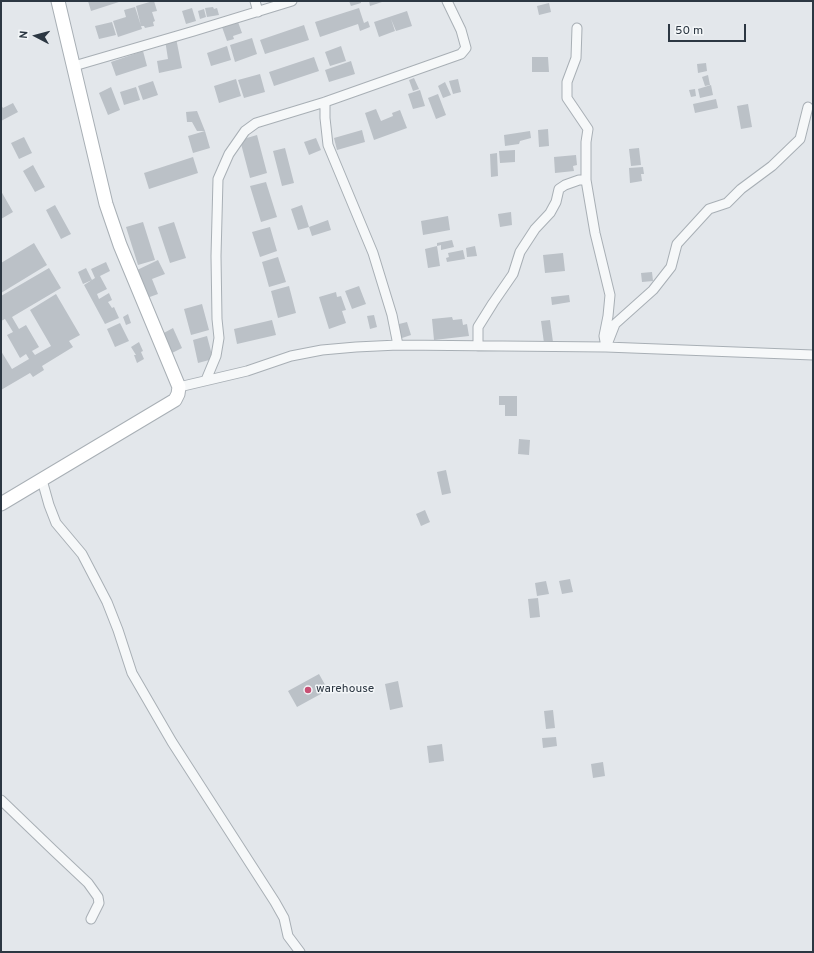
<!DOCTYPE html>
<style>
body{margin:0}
#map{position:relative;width:814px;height:953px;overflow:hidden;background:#e3e7eb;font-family:Overpass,sans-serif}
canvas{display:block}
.frame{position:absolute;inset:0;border:2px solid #2c3742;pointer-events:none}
.north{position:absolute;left:16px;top:16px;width:40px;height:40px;-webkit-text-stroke:3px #f3f6f8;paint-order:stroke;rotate:276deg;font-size:11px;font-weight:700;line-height:16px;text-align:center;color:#2c3742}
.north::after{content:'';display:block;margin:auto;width:14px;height:18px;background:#2c3742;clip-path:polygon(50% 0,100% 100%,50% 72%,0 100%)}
.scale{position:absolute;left:668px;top:24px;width:78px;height:18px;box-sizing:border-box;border:2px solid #2c3742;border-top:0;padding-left:5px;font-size:12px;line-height:14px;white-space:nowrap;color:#2c3742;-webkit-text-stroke:3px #f3f6f8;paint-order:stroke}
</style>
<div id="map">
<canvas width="814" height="953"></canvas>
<div class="frame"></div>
<div class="north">N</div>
<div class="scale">50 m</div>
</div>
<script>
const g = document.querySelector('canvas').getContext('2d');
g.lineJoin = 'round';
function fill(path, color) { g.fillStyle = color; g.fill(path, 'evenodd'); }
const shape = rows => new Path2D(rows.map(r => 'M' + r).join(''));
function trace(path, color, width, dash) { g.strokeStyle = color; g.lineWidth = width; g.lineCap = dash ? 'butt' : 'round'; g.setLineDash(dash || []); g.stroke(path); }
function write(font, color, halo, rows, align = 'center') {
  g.font = font + ' Overpass,sans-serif'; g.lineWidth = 3; g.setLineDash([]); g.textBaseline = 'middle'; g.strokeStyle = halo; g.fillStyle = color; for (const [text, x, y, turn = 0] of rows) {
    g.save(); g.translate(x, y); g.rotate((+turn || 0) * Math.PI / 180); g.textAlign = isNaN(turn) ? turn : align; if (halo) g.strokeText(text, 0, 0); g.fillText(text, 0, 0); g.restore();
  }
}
const building = shape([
 [88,1,122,1,91,11],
 [153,1,154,1,157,11,152,12,155,21,153,22,154,26,145,28,144,26,141,26,136,6],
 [349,1,361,1,361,3,351,6],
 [369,1,385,1,370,6],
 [549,3,551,12,539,15,537,6],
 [135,7,142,29,118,37,113,21,126,17,124,10],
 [213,7,214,9,217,8,219,15,207,17,205,8],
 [192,8,196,21,186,24,182,11],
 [359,8,364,23,368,21,370,27,360,31,358,24,320,37,315,22],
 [204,9,206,17,200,19,198,11],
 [407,11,412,26,396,31,391,19,395,31,379,37,374,22],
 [112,22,116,35,99,39,95,26],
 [238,22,242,33,233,36,234,39,227,41,222,27],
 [304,25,309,40,265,54,260,40],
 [176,38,182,68,159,73,157,61,168,59,165,40],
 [252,38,257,54,235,62,230,45],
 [227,46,231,60,211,66,207,53],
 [341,46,346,61,330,66,325,52],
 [143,51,147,66,116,76,111,62],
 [314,57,319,71,274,86,269,72],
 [532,57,548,57,549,72,532,72],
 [351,61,355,74,329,82,325,70],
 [706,63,707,71,698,73,697,64],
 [260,74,265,92,244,98,238,80],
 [708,75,710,85,705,86,702,77],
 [414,78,419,89,413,91,409,80],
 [236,79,241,96,219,103,214,86],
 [458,79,461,92,453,94,449,81],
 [153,81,158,95,143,100,138,86],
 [445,82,451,95,443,98,438,86],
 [711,85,713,95,700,98,698,89],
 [111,87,120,110,108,115,99,93],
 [136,87,140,100,124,105,120,92],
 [695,89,696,96,691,97,689,90],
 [420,90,425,106,413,109,408,94],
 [438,94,446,115,436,119,428,98],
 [716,99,718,108,695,113,693,104],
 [13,103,18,112,1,121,1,105,3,108],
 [748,104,752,127,741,129,737,106],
 [376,109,381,121,393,116,392,113,400,110,407,128,374,140,365,113],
 [197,111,205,131,197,131,192,122,187,122,186,112],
 [548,129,549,146,539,147,538,130],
 [362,130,365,142,337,150,334,138],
 [205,131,210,148,193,153,188,136],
 [530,131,531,138,520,141,519,144,505,146,504,135],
 [257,135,267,173,250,178,240,140],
 [24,137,32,153,19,159,11,143],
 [316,138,321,150,309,155,304,142],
 [285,148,294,183,282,186,273,151],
 [639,148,641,165,631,166,629,149],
 [515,150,515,162,500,163,499,151],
 [497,153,498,176,491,177,490,154],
 [576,155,577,165,573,166,574,171,555,173,554,157],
 [193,157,198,173,149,189,144,173],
 [33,165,45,187,35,192,23,171],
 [643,167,644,174,641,174,642,181,630,183,629,168],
 [266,182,277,217,261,222,250,186],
 [1,191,13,212,1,219],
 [55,205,71,234,61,239,46,210],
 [302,205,309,227,298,230,291,209],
 [511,212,512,225,500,227,498,214],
 [448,216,450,230,423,235,421,221],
 [328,220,331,230,312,236,309,227],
 [143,222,155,260,138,265,126,227],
 [174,222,186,258,170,263,158,227],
 [270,227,277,251,260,257,252,232],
 [452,240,454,247,441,250,441,245,437,246,437,243],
 [34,243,47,265,1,293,1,263],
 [437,246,440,266,428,268,425,249],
 [475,246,477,256,467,257,466,248],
 [463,250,465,259,447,262,446,258,449,257,448,253],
 [563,253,565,271,545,273,543,255],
 [278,257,286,282,269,287,262,262],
 [158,260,165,274,152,279,158,294,147,298,135,271],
 [106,262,110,271,100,276,107,289,97,294,99,299,109,293,112,300,108,302,112,308,114,307,119,318,105,324,84,285,95,278,91,269],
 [49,268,61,288,12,317,19,329,26,325,39,347,32,351,35,355,51,346,30,310,56,294,80,335,69,341,73,347,42,366,44,370,33,377,30,373,1,390,1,351,12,369,29,359,26,354,20,358,7,335,13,332,5,319,1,321,1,296],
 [86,268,92,280,83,284,78,272],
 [652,272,653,281,642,282,641,273],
 [289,286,296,313,278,318,271,291],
 [359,286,366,304,352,309,345,291],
 [336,292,337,297,341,296,346,310,342,311,346,323,329,329,319,297],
 [569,295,570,302,552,305,551,297],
 [202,304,209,330,191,335,184,309],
 [128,314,131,323,126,325,123,317],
 [374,315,377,327,370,329,367,316],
 [452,317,453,320,462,319,463,325,467,324,469,336,434,340,432,319],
 [272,320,276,335,237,344,234,329],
 [550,320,553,342,544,343,541,321],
 [407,322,411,335,399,339,395,325],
 [120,323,129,341,115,347,107,329],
 [173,328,182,348,170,354,162,334],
 [207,336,213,359,198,363,193,340],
 [139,342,143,351,141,352,144,359,137,363,134,355,136,355,131,347],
 [499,396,517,396,517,416,505,416,505,405,499,405],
 [519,439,530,440,529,455,518,454],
 [446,470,451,493,442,495,437,472],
 [425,510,430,522,421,526,416,514],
 [570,579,573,592,562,594,559,581],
 [546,581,549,594,537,596,535,583],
 [538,598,540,617,530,618,528,599],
 [319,674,328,690,297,707,288,691],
 [398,681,403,707,390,710,385,684],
 [553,710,555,728,546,729,544,711],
 [556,737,557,746,543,748,542,738],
 [442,744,444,761,429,763,427,746],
 [603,762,605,776,593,778,591,764]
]);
const street = shape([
 [255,1,258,12],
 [577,28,576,58,567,82,567,98,588,129,586,142,586,180,595,233,610,295,608,316,604,336,606,347],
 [74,66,194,31,292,1],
 [325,102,325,118,328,145,373,253,392,315,398,345],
 [478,346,478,327,493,303,513,274,520,252,535,229,550,213,556,202,559,189,565,185,579,180,586,180],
 [606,347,615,324,653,290,671,267,677,244,709,209,727,203,741,189,772,166,800,139,808,107],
 [206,380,216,356,219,338,217,319,216,256,218,179,229,154,245,131,256,123,325,102,461,54,466,48,461,30,447,1],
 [179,387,247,371,291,356,322,350,356,347,398,345,606,347,813,355],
 [42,480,49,505,56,523,82,554,107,602,118,630,132,673,172,742,275,902,284,918,288,936,300,952],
 [1,800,53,850,88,883,98,897,99,903,91,919]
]);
const secondary = shape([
 [1,504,175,400,178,394,179,387,120,245,106,204,58,1]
]);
const markers = [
 [308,690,4,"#c85074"]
];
const poiNames = [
 ["warehouse",316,690]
];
fill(building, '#bbc1c7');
trace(street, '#a8afb5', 11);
trace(secondary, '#a8afb5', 15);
trace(street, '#f6f8f9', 9);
trace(secondary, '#fff', 13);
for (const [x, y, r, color] of markers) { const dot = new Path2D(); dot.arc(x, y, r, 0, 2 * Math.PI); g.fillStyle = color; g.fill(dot); trace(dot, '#f3f6f8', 1.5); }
write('12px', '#2c3742', '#f3f6f8', poiNames, 'left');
</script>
